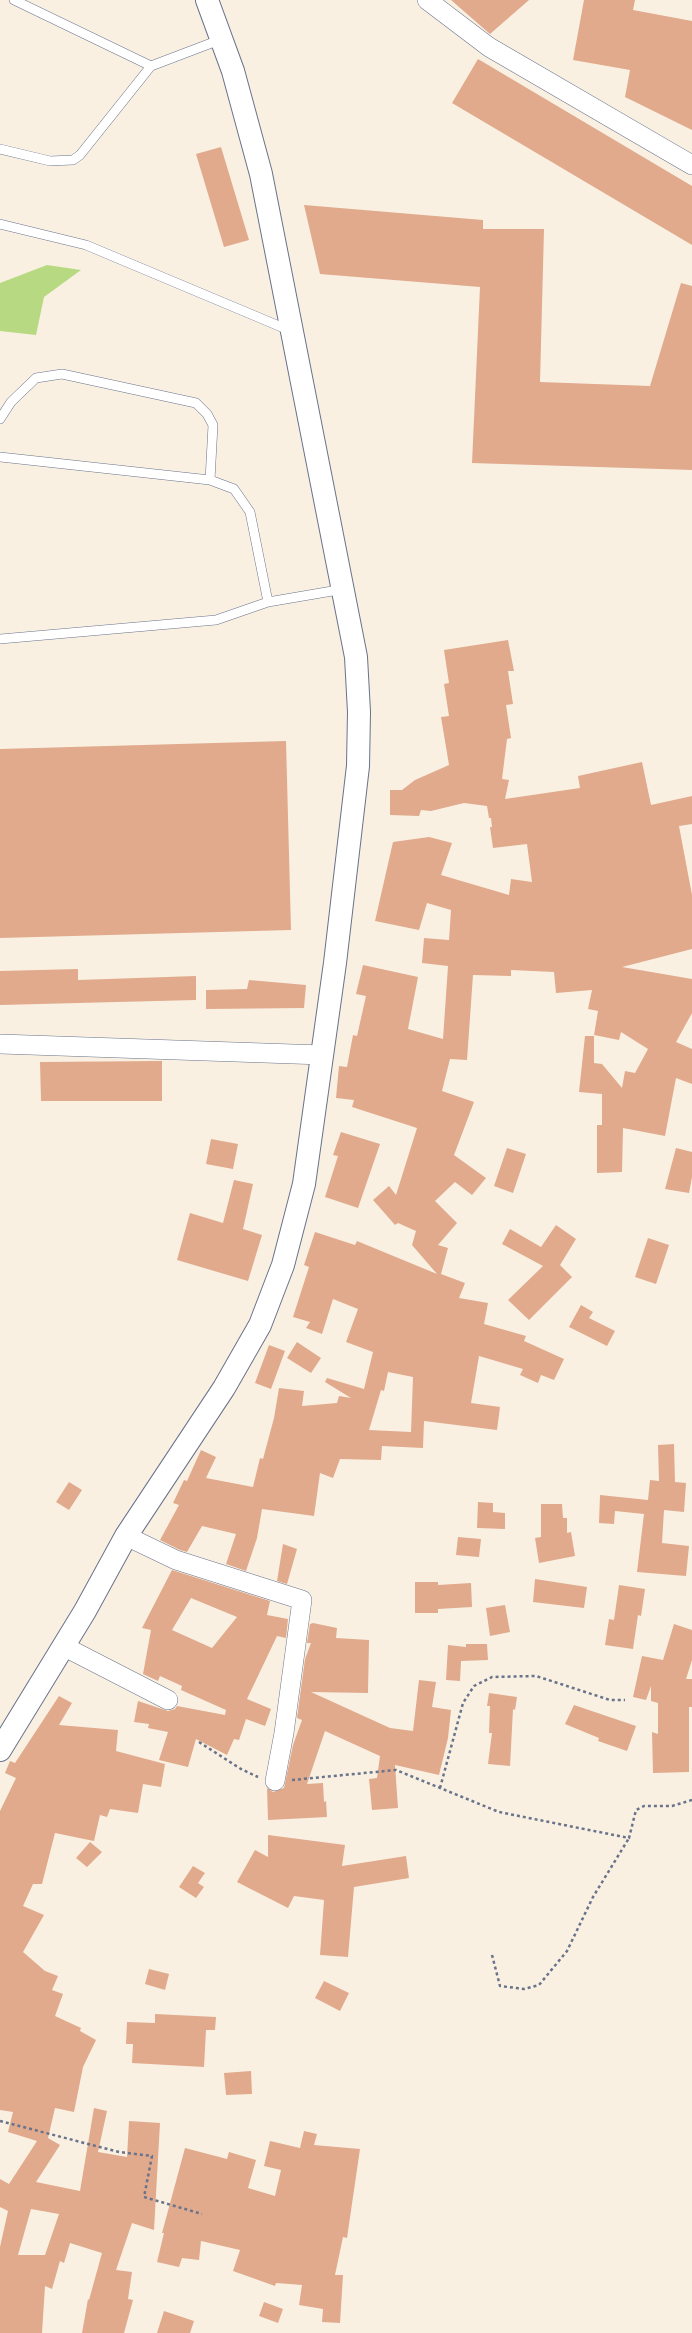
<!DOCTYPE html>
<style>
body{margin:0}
canvas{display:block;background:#f9f0e1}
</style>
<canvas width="692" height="2333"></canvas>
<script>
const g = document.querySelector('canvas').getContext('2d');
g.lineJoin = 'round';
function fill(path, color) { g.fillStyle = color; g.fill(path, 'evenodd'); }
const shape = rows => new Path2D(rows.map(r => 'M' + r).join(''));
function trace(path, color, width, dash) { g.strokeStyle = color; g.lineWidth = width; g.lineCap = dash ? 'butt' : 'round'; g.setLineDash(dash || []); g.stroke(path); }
const green = shape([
 [47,265,81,270,44,297,36,335,0,331,0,283]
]);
const building = shape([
 [451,0,529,0,490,34],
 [584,0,635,0,633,10,692,21,692,130,625,97,630,70,573,60],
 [478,59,692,186,692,245,452,103],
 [221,147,249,240,224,247,196,154],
 [304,205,483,220,483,229,544,229,540,382,650,386,681,283,692,286,692,470,472,463,480,287,320,274],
 [508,640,514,671,508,671,513,704,506,705,511,738,507,739,502,779,509,780,505,799,580,788,578,776,642,762,651,805,692,796,692,824,679,826,692,895,692,949,622,967,692,979,692,1013,676,1042,692,1049,692,1084,676,1078,665,1136,623,1128,622,1172,597,1173,597,1125,602,1125,602,1094,579,1092,585,1036,594,1036,594,1063,602,1064,622,1088,625,1071,635,1073,648,1049,621,1032,619,1040,594,1035,598,1011,588,1009,592,990,556,993,554,972,511,970,511,976,473,975,467,1060,450,1059,442,1091,474,1102,454,1155,486,1178,472,1195,455,1182,435,1201,457,1223,438,1245,448,1248,441,1274,465,1283,459,1298,488,1303,484,1324,526,1336,524,1341,564,1359,554,1380,541,1375,538,1383,520,1375,523,1369,479,1356,471,1403,500,1407,497,1430,424,1421,423,1448,382,1446,381,1460,340,1459,333,1478,320,1473,314,1516,262,1509,257,1538,246,1571,226,1564,236,1534,202,1526,187,1552,180,1550,160,1540,179,1505,173,1503,184,1480,187,1481,201,1450,216,1457,206,1478,253,1487,260,1458,263,1459,274,1418,279,1388,304,1391,302,1406,337,1403,339,1396,351,1398,325,1382,327,1378,364,1389,373,1352,346,1342,358,1309,333,1299,322,1334,306,1328,310,1322,293,1317,309,1267,304,1265,315,1232,355,1245,357,1241,437,1274,412,1245,416,1231,398,1223,395,1225,373,1200,389,1186,396,1195,417,1128,352,1107,354,1100,336,1098,339,1066,347,1067,353,1035,357,1036,366,996,356,994,363,965,418,977,408,1029,443,1039,448,966,422,963,424,938,449,940,451,910,427,903,419,930,375,921,393,842,429,837,452,843,441,875,509,895,511,879,532,882,527,844,493,848,490,827,492,827,491,818,489,818,487,806,464,803,431,811,421,810,419,816,390,815,390,790,402,790,415,780,449,765,441,717,449,716,444,684,449,683,444,650],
 [388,1372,413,1377,411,1432,369,1430,381,1390,384,1391],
 [286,741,291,930,0,938,0,749],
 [78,969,78,980,196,976,196,1000,0,1005,0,971],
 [249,980,306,985,304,1008,206,1009,206,990,247,989],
 [162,1061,162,1101,41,1101,40,1062],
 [341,1132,380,1144,358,1208,325,1197,338,1156,333,1155],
 [211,1139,238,1144,233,1169,206,1164],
 [507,1148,526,1154,513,1193,494,1186],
 [676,1148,692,1152,692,1177,689,1193,665,1189],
 [234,1180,253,1184,243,1229,262,1235,248,1281,177,1260,190,1213,223,1223],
 [556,1225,576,1239,560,1265,572,1277,529,1320,508,1300,543,1266,502,1244,510,1229,541,1247],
 [648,1238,669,1245,656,1284,635,1277],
 [581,1305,593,1312,589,1318,615,1331,607,1346,569,1327],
 [297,1342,321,1358,311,1373,287,1358],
 [269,1345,285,1351,271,1389,255,1383],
 [674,1444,675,1482,686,1483,684,1512,664,1510,662,1543,689,1546,686,1576,637,1572,644,1514,615,1511,614,1524,599,1523,600,1495,648,1500,650,1480,659,1481,658,1445],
 [69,1482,82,1490,69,1510,56,1502],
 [478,1502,493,1503,493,1512,505,1513,505,1529,477,1528],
 [541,1504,562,1504,563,1518,567,1518,567,1533,571,1532,575,1556,539,1563,535,1538,541,1537],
 [458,1537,481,1539,479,1557,456,1555],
 [283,1544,297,1549,287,1584,277,1581],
 [172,1570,270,1601,267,1615,288,1619,286,1638,277,1636,247,1699,271,1709,265,1726,246,1719,239,1740,234,1739,227,1755,196,1739,188,1767,159,1760,168,1732,148,1728,149,1724,134,1722,138,1701,168,1711,175,1709,177,1706,225,1715,226,1710,181,1690,182,1686,160,1676,158,1681,143,1674,151,1630,142,1628],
 [191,1598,237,1617,212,1648,172,1630],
 [535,1579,587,1587,584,1608,533,1602],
 [415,1582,438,1582,438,1585,471,1583,472,1607,438,1609,438,1613,415,1613],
 [619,1585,645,1589,641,1616,638,1615,633,1649,605,1645,609,1619,614,1620],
 [505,1605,510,1632,490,1636,486,1608],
 [313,1623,337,1628,336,1638,369,1640,368,1693,311,1692,390,1728,413,1731,419,1680,436,1682,432,1707,451,1710,448,1738,439,1775,395,1765,398,1808,372,1810,369,1779,377,1778,380,1756,325,1731,307,1784,323,1783,324,1802,326,1801,327,1817,268,1820,267,1788,273,1792,284,1788,293,1745,302,1720,297,1718,305,1659,311,1643,307,1643,310,1624],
 [674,1624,692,1630,692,1660,686,1679,692,1679,692,1707,689,1707,689,1772,653,1773,652,1732,658,1734,658,1703,651,1701,651,1686,646,1700,633,1697,642,1656,663,1660],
 [466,1644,487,1644,488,1660,461,1661,460,1681,446,1680,448,1645,466,1647],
 [489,1693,517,1697,515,1710,513,1709,510,1766,488,1764,492,1733,489,1733,490,1706,487,1706],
 [59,1696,72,1703,59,1725,118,1730,116,1751,165,1764,161,1787,143,1784,138,1813,110,1809,107,1817,100,1815,94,1841,55,1833,42,1884,33,1884,23,1906,44,1915,23,1952,45,1971,58,1976,52,1990,63,1994,55,2016,81,2028,80,2031,96,2040,83,2067,74,2112,55,2108,48,2138,60,2145,36,2182,80,2191,94,2108,107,2111,98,2152,127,2157,129,2121,160,2123,154,2230,132,2223,116,2270,132,2272,128,2299,133,2300,124,2333,82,2333,88,2299,89,2300,102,2253,70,2243,64,2263,60,2261,52,2289,45,2286,42,2333,0,2333,0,2247,8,2211,0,2207,0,2179,9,2184,37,2141,8,2132,13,2112,0,2110,0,1811,16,1778,5,1773,10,1761,15,1763],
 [31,2209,59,2214,45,2255,18,2255],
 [574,1705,636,1726,627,1751,598,1741,599,1738,565,1724],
 [268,1835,345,1845,342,1866,406,1856,409,1878,354,1887,348,1957,320,1955,324,1900,294,1896,288,1908,237,1882,255,1850,268,1857],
 [90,1842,102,1852,87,1867,76,1858],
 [193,1866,205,1873,198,1883,204,1887,196,1898,179,1887],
 [149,1969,169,1974,165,1990,145,1984],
 [324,1981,349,1993,340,2011,315,1998],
 [155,2014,216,2017,215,2030,206,2030,204,2067,132,2063,133,2044,126,2044,127,2022,155,2023],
 [251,2071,252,2094,226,2095,224,2073],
 [304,2131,317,2134,314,2145,360,2149,347,2238,343,2237,335,2275,343,2275,340,2323,322,2322,323,2309,299,2305,302,2285,276,2283,275,2286,233,2271,240,2250,201,2241,199,2260,182,2258,179,2267,157,2262,164,2233,162,2233,185,2148,227,2159,229,2152,256,2160,248,2188,275,2196,281,2170,264,2166,270,2141,300,2148],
 [264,2302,283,2309,278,2323,259,2316],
 [164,2311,194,2321,190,2333,157,2333]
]);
const path = shape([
 [199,1742,241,1769,258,1777],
 [292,1780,396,1770,499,1812,629,1838,636,1810,644,1806,672,1806,692,1800],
 [440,1788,463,1703,474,1686,492,1677,536,1676,610,1700,625,1700],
 [492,1955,500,1986,524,1989,539,1985,567,1951,593,1897,629,1838],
 [0,2121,119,2152,152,2156,144,2197,202,2214]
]);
const service = shape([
 [14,0,151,66,222,39],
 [0,149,50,161,73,160,80,155,151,66],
 [0,224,86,245,291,331],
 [0,419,11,402,36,378,62,374,196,403,207,414,213,425,210,480],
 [0,457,210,480,234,489,250,512,268,602],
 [0,639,216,620,268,602,344,589]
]);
const minor = shape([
 [427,0,489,47,692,165],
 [0,1044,323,1055],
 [126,1536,176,1560,302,1600,284,1733,275,1781],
 [63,1646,168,1700]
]);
const secondary = shape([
 [0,1750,85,1611,126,1536,224,1388,260,1325,283,1265,304,1184,335,963,358,766,359,712,356,657,261,174,233,71,207,0]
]);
fill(green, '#b7d981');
fill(building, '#e1aa8d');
trace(service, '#69738c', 10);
trace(minor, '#69738c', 20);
trace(secondary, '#69738c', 24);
trace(path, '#69738c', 2.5, [3, 3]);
trace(service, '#fff', 9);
trace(minor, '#fff', 19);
trace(secondary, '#fff', 22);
</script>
